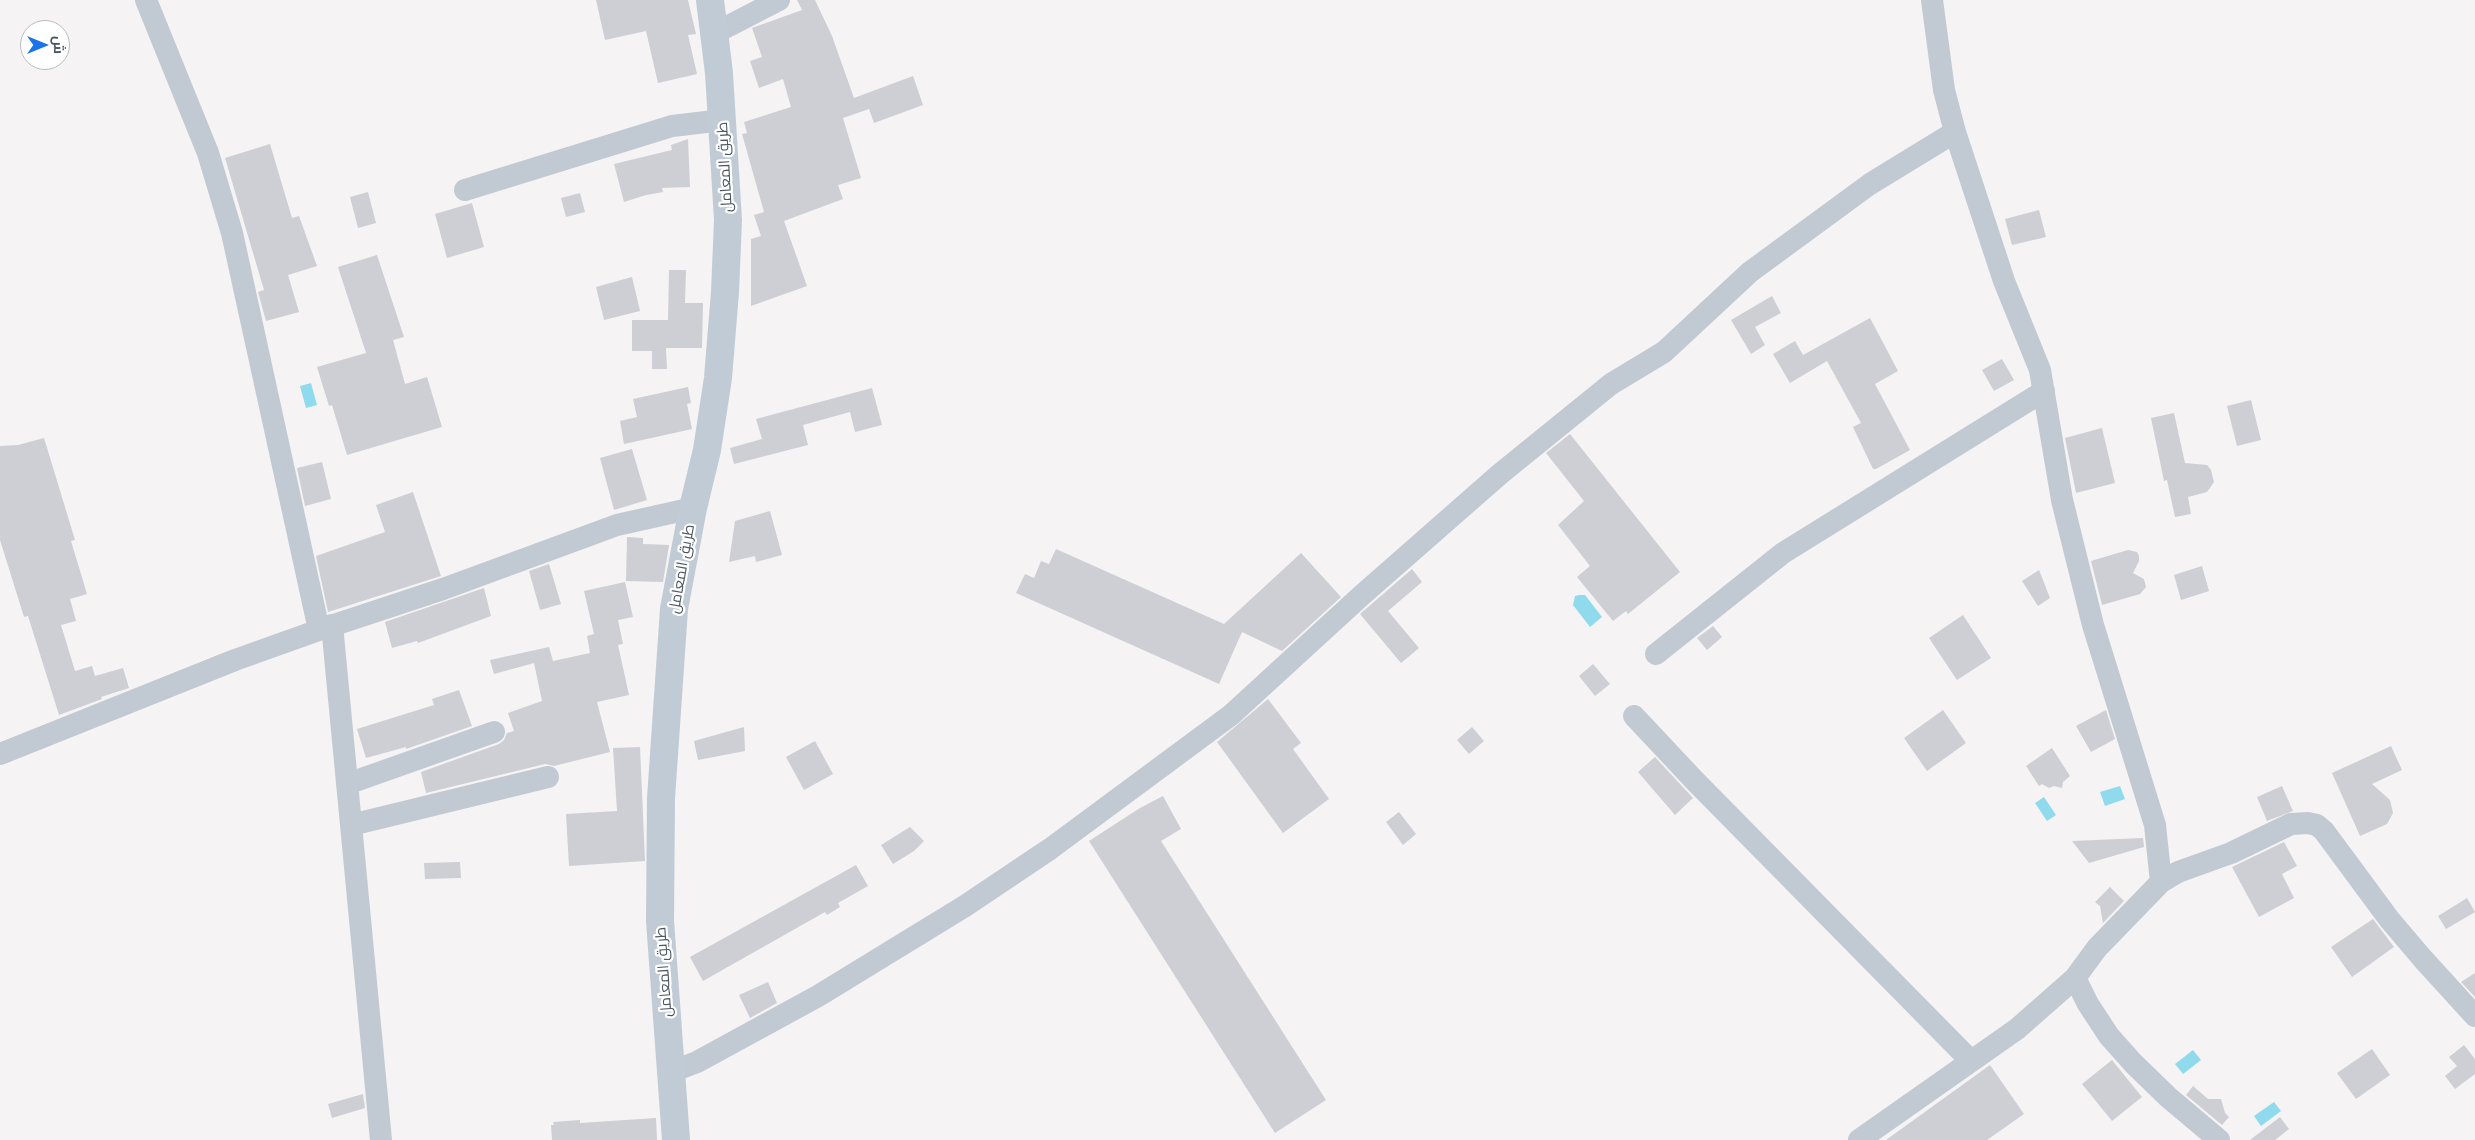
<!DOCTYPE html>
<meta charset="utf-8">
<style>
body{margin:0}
#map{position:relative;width:2475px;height:1140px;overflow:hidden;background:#f5f3f3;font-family:Montserrat,Cairo,sans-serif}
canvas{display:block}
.north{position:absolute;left:20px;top:20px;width:50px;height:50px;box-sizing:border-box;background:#fff;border:1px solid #b7bbc0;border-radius:50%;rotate:90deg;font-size:14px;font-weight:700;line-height:20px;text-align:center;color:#4a5661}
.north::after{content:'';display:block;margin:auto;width:18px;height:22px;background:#1a73e8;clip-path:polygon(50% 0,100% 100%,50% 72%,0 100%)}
</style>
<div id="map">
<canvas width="2475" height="1140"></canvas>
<div class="north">ش</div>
</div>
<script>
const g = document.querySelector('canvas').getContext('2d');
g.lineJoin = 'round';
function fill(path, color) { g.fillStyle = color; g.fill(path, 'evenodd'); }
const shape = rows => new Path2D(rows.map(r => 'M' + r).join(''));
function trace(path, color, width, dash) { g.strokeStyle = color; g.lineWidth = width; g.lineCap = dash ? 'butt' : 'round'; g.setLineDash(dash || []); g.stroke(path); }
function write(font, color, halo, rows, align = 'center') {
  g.font = font + ' Montserrat,Cairo,sans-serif'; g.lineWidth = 4.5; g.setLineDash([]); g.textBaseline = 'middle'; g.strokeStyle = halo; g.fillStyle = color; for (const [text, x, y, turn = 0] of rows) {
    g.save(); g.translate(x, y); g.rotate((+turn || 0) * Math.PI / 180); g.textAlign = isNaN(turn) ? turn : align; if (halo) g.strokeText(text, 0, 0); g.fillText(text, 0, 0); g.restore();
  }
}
const water = shape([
 [311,383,317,405,306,408,300,386],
 [1579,595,1585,595,1602,617,1590,627,1573,605,1575,596],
 [2120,786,2125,799,2105,806,2100,792],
 [2044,797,2056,815,2047,821,2035,803],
 [2193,1050,2201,1060,2183,1074,2175,1064],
 [2274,1102,2281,1111,2261,1126,2254,1116]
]);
const building = shape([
 [596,0,688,0,696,34,688,35,697,74,658,83,646,31,605,40],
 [797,0,815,0,832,36,854,98,913,76,923,105,874,123,869,109,843,118,861,178,838,185,843,199,784,221,807,286,751,306,751,239,761,236,754,215,764,212,742,134,747,133,744,122,791,107,783,79,759,88,750,61,762,57,752,28,802,10],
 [688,139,690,187,662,188,663,192,646,195,624,202,614,164,672,150,671,145],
 [270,144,292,218,299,216,317,266,288,275,299,312,266,321,258,292,264,290,225,158],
 [368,192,376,223,358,228,350,197],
 [580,193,585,212,566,217,561,198],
 [472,203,484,247,447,258,435,214],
 [2039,210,2046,237,2012,245,2005,219],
 [377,255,404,337,393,340,405,384,427,377,442,427,347,455,332,405,329,406,317,367,366,353,338,267],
 [669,270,686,270,685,303,703,303,702,348,666,348,667,369,652,369,652,351,632,351,632,320,668,320],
 [632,277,640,311,604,320,596,287],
 [1772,296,1781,313,1755,327,1765,345,1751,354,1731,320],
 [1870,318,1898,371,1875,384,1910,450,1876,469,1873,469,1853,427,1861,423,1827,361,1790,383,1773,354,1795,341,1803,355],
 [2002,359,2014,380,1994,391,1982,370],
 [688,387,691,403,687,404,692,429,624,444,620,421,637,417,633,399],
 [872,388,882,425,855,432,850,412,803,425,808,445,734,464,730,448,762,439,756,419],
 [2251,400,2261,440,2237,446,2227,406],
 [2174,413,2185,463,2207,465,2211,470,2214,482,2207,492,2188,497,2191,514,2175,517,2167,480,2164,481,2151,418],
 [2102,428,2115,483,2076,493,2065,438],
 [1570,434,1680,572,1628,614,1626,611,1613,621,1577,577,1590,566,1558,525,1584,501,1546,453],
 [44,438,75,540,71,541,87,594,70,599,76,621,61,625,75,671,92,666,95,676,123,668,129,688,101,697,102,699,59,715,28,616,24,617,0,540,0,446,18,445],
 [632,449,647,500,614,510,600,458],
 [322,462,331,499,305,506,297,468],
 [413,492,441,576,328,612,316,556,385,532,376,505],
 [770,511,782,555,756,562,755,556,729,562,735,521],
 [627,537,643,538,643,544,669,545,663,582,626,581],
 [1056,549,1224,624,1301,553,1341,597,1282,651,1242,632,1219,684,1016,593,1025,574,1034,578,1041,561,1049,564],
 [2128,550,2137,552,2139,556,2139,561,2133,573,2144,579,2146,587,2140,594,2102,605,2091,561],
 [549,564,561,604,540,610,529,571],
 [2202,566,2209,591,2181,600,2174,575],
 [1412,569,1422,582,1388,611,1419,648,1401,663,1360,614],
 [2039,570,2050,598,2038,606,2022,581],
 [625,582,633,617,618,620,623,644,618,645,629,695,597,702,610,752,554,766,545,764,426,793,421,772,499,744,504,740,507,733,514,731,508,713,542,701,534,663,494,674,490,660,549,647,553,661,590,653,587,636,594,634,584,591],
 [484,588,491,616,418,643,417,641,392,648,385,622],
 [1963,615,1991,658,1957,680,1929,638],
 [1713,626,1722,637,1707,650,1697,638],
 [1593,664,1610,684,1595,696,1579,676],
 [459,690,472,726,406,749,406,747,366,758,357,729,434,705,432,699],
 [1268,699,1301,743,1293,749,1329,799,1283,833,1217,742],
 [1943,710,1966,743,1927,771,1904,738],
 [2106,710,2115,739,2091,752,2076,726],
 [744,727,745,751,698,760,694,741],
 [1472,727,1484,741,1469,754,1457,740],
 [815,741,833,774,804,790,786,757],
 [2391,746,2402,770,2372,784,2390,800,2393,813,2387,824,2360,836,2332,773],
 [640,747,645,861,569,866,566,814,617,811,613,748],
 [2052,748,2070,776,2063,782,2062,788,2054,786,2049,788,2042,784,2039,786,2026,766],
 [1655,757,1693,798,1675,815,1638,772],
 [2282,786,2293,811,2267,821,2257,797],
 [1163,796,1181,829,1161,841,1326,1100,1275,1133,1089,841,1140,808],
 [1399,812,1416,834,1403,845,1386,822],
 [910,827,924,841,914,851,893,864,881,845],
 [2143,838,2144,847,2089,863,2072,841],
 [2284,842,2297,866,2282,874,2294,898,2259,917,2232,867],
 [460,862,461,878,425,879,424,863],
 [856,865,868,886,838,903,840,907,827,915,825,912,703,981,690,957],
 [2110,887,2124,901,2103,923,2100,906,2095,902],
 [2467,898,2475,912,2446,929,2438,916],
 [2373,919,2394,947,2352,977,2331,947],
 [2475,973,2475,997,2461,982],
 [768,982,777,1003,750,1018,739,995],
 [2464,1045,2475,1059,2475,1074,2455,1089,2445,1076,2457,1066,2449,1057],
 [2372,1049,2390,1075,2356,1099,2337,1073],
 [2112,1060,2142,1097,2112,1121,2082,1084],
 [1990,1065,2024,1114,1987,1140,1886,1140],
 [2193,1086,2208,1099,2221,1099,2225,1113,2229,1117,2222,1125,2186,1095],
 [363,1094,365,1108,332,1118,328,1104],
 [2280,1117,2289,1129,2275,1140,2250,1140],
 [656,1118,657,1140,552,1140,551,1125,554,1125,553,1122,580,1120,580,1123]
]);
const minor = shape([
 [146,0,208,153,232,233,319,630],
 [1932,0,1944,90,1955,132,2004,281,2040,370,2062,500,2093,625,2155,825,2161,882],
 [715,33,779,0],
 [465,190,672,126,723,120],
 [332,625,381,1140],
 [1656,654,1783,553,2044,391],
 [1634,716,1695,781,1971,1061],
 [0,754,235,660,319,630,443,589,617,525,693,508],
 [347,784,494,732],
 [351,825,548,777],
 [2075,978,2088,1004,2109,1036,2133,1063,2168,1097,2219,1140],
 [671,1072,697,1062,818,996,965,906,1050,849,1231,715,1362,595,1500,474,1611,384,1664,352,1750,272,1870,184,1955,132],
 [1859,1140,2017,1029,2075,978,2097,948,2161,882,2178,872,2231,853,2291,824,2308,823,2317,825,2324,831,2389,919,2423,959,2475,1016]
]);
const secondary = shape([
 [676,1140,660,921,661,798,674,609,693,508,707,450,718,378,725,292,728,220,719,73,710,0]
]);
const streetNames = [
 ["طريق المعامل",725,167,-93],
 ["طريق المعامل",682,569,-80],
 ["طريق المعامل",664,972,-94]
];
fill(water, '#90daee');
fill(building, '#cdcfd5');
trace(minor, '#c1cad2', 22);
trace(secondary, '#c1cbd6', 28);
write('15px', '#4a5661', '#fff', streetNames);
</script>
